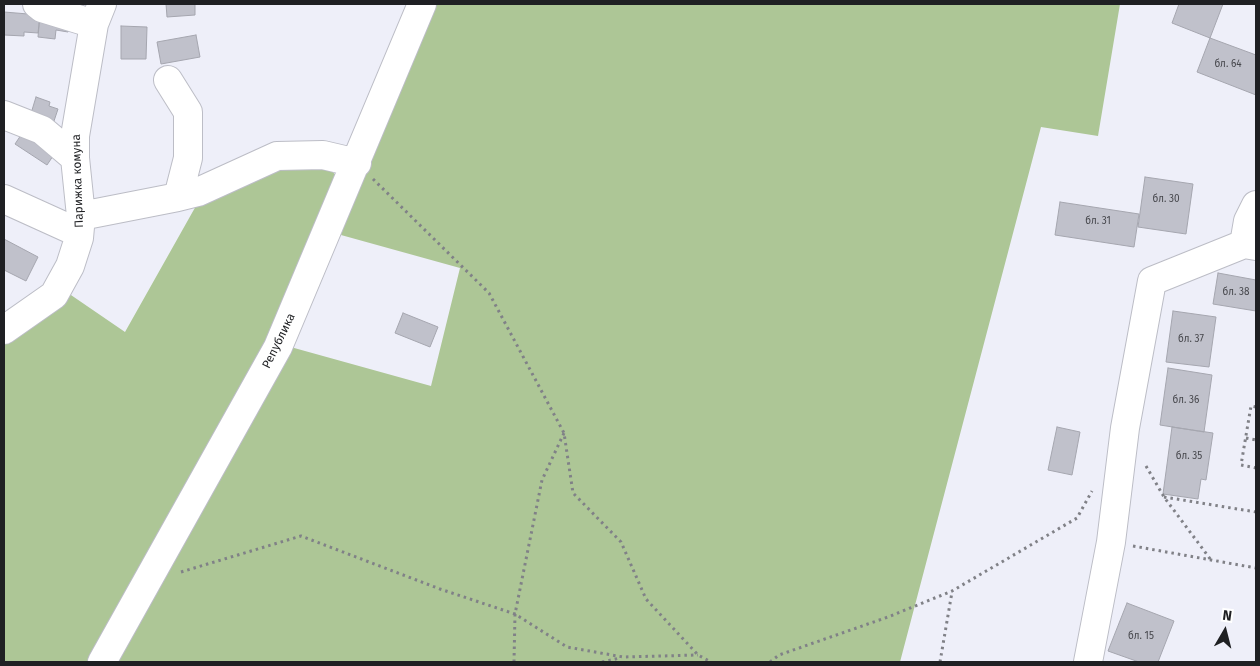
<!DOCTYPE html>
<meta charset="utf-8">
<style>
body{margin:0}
#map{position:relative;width:1260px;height:666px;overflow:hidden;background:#eeeff9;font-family:"Fira Sans",sans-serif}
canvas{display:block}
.frame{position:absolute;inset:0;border:5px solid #1f2023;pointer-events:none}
.north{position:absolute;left:1200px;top:606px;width:50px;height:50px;-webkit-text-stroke:4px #fff;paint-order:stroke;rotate:8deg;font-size:14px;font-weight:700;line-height:20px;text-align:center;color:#1f2023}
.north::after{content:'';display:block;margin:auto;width:18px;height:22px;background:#1f2023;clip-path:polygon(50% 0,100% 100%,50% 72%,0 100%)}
</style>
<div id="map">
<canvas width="1260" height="666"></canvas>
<div class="frame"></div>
<div class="north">N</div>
</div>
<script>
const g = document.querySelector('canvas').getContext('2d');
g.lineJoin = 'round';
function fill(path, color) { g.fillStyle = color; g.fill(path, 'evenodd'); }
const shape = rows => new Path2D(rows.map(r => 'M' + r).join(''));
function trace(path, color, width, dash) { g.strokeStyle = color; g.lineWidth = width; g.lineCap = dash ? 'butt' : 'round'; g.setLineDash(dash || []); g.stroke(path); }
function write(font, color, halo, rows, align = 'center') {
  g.font = font + ' "Fira Sans",sans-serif'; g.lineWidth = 4.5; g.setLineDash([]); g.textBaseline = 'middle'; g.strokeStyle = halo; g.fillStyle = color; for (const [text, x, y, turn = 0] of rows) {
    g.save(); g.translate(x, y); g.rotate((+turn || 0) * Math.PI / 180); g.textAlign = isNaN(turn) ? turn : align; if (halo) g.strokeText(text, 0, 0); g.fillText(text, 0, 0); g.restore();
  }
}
const green = shape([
 [431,4,1120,4,1098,136,1041,127,900,662,115,662,287,346,431,386,460,268,341,235,371,149],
 [326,166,337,176,267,342,91,662,4,662,4,339,68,293,125,332,201,197,273,167]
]);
const building = shape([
 [166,4,195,4,195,15,167,17,166,4],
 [1179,4,1223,4,1210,38,1172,23,1179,4],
 [4,12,40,15,38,33,24,32,24,36,4,35,4,12],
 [40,15,69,18,68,32,56,30,55,39,38,37,40,15],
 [121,26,147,27,146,59,121,59,121,26],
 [196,35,200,57,161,64,157,42,196,35],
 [1210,38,1256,55,1256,95,1197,72,1210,38],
 [36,97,50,102,49,106,58,109,52,127,29,120,36,97],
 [25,129,57,150,47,165,15,144,25,129],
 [1145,177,1193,184,1186,234,1138,227,1145,177],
 [1060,202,1139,214,1134,247,1055,235,1060,202],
 [4,239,38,257,26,281,4,270,4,239],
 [1218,273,1256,280,1256,311,1213,304,1218,273],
 [1173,311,1216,317,1209,367,1166,362,1173,311],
 [403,313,438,327,430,347,395,333,403,313],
 [1168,368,1212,375,1204,432,1160,425,1168,368],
 [1057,427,1080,432,1072,475,1048,470,1057,427],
 [1172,427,1213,433,1206,480,1201,479,1198,499,1163,494,1172,427],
 [1127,603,1174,621,1158,662,1139,662,1108,651,1127,603]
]);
const path = shape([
 [373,179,489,293,564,433,573,493,621,542,646,599,698,655,711,662],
 [1256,407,1251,406,1241,465,1256,468],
 [1246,438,1256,440],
 [1146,466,1164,497,1211,560],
 [1164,497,1256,512],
 [1133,546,1256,568],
 [181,572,301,536,440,589,515,614,567,647,623,657,698,655],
 [514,662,515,614,542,480,564,433],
 [602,662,620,658],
 [770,662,779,655,888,617,952,591,1077,518,1092,491],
 [940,662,952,592]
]);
const minor = shape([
 [37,4,42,8,94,24],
 [168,80,188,112,188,158,178,197],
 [4,115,42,130,75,158],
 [4,199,68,228,76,227,81,216,178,197,198,192,277,156,323,155,357,163],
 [1244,244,1248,221,1256,205],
 [4,330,54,295,70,266,79,238,81,216,75,158,75,136,94,24,102,4],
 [102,662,278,347,422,4],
 [1088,662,1111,542,1125,428,1152,281,1244,244,1256,246]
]);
const numberNames = [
 ["бл. 64",1228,64],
 ["бл. 30",1166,199],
 ["бл. 31",1098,221],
 ["бл. 38",1236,292],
 ["бл. 37",1191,339],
 ["бл. 36",1186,400],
 ["бл. 35",1189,456],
 ["бл. 15",1141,636]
];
const streetNames = [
 ["Парижка комуна",78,181,-92],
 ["Република",279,341,-64]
];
fill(green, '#adc696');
fill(building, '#c0c1cb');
trace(building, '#a5a6af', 1);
trace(minor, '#bcbdc6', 30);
trace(path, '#808187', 3, [2.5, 4]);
trace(minor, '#fff', 28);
write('10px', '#47484d', null, numberNames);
write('12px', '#1f2023', '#fff', streetNames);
</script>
